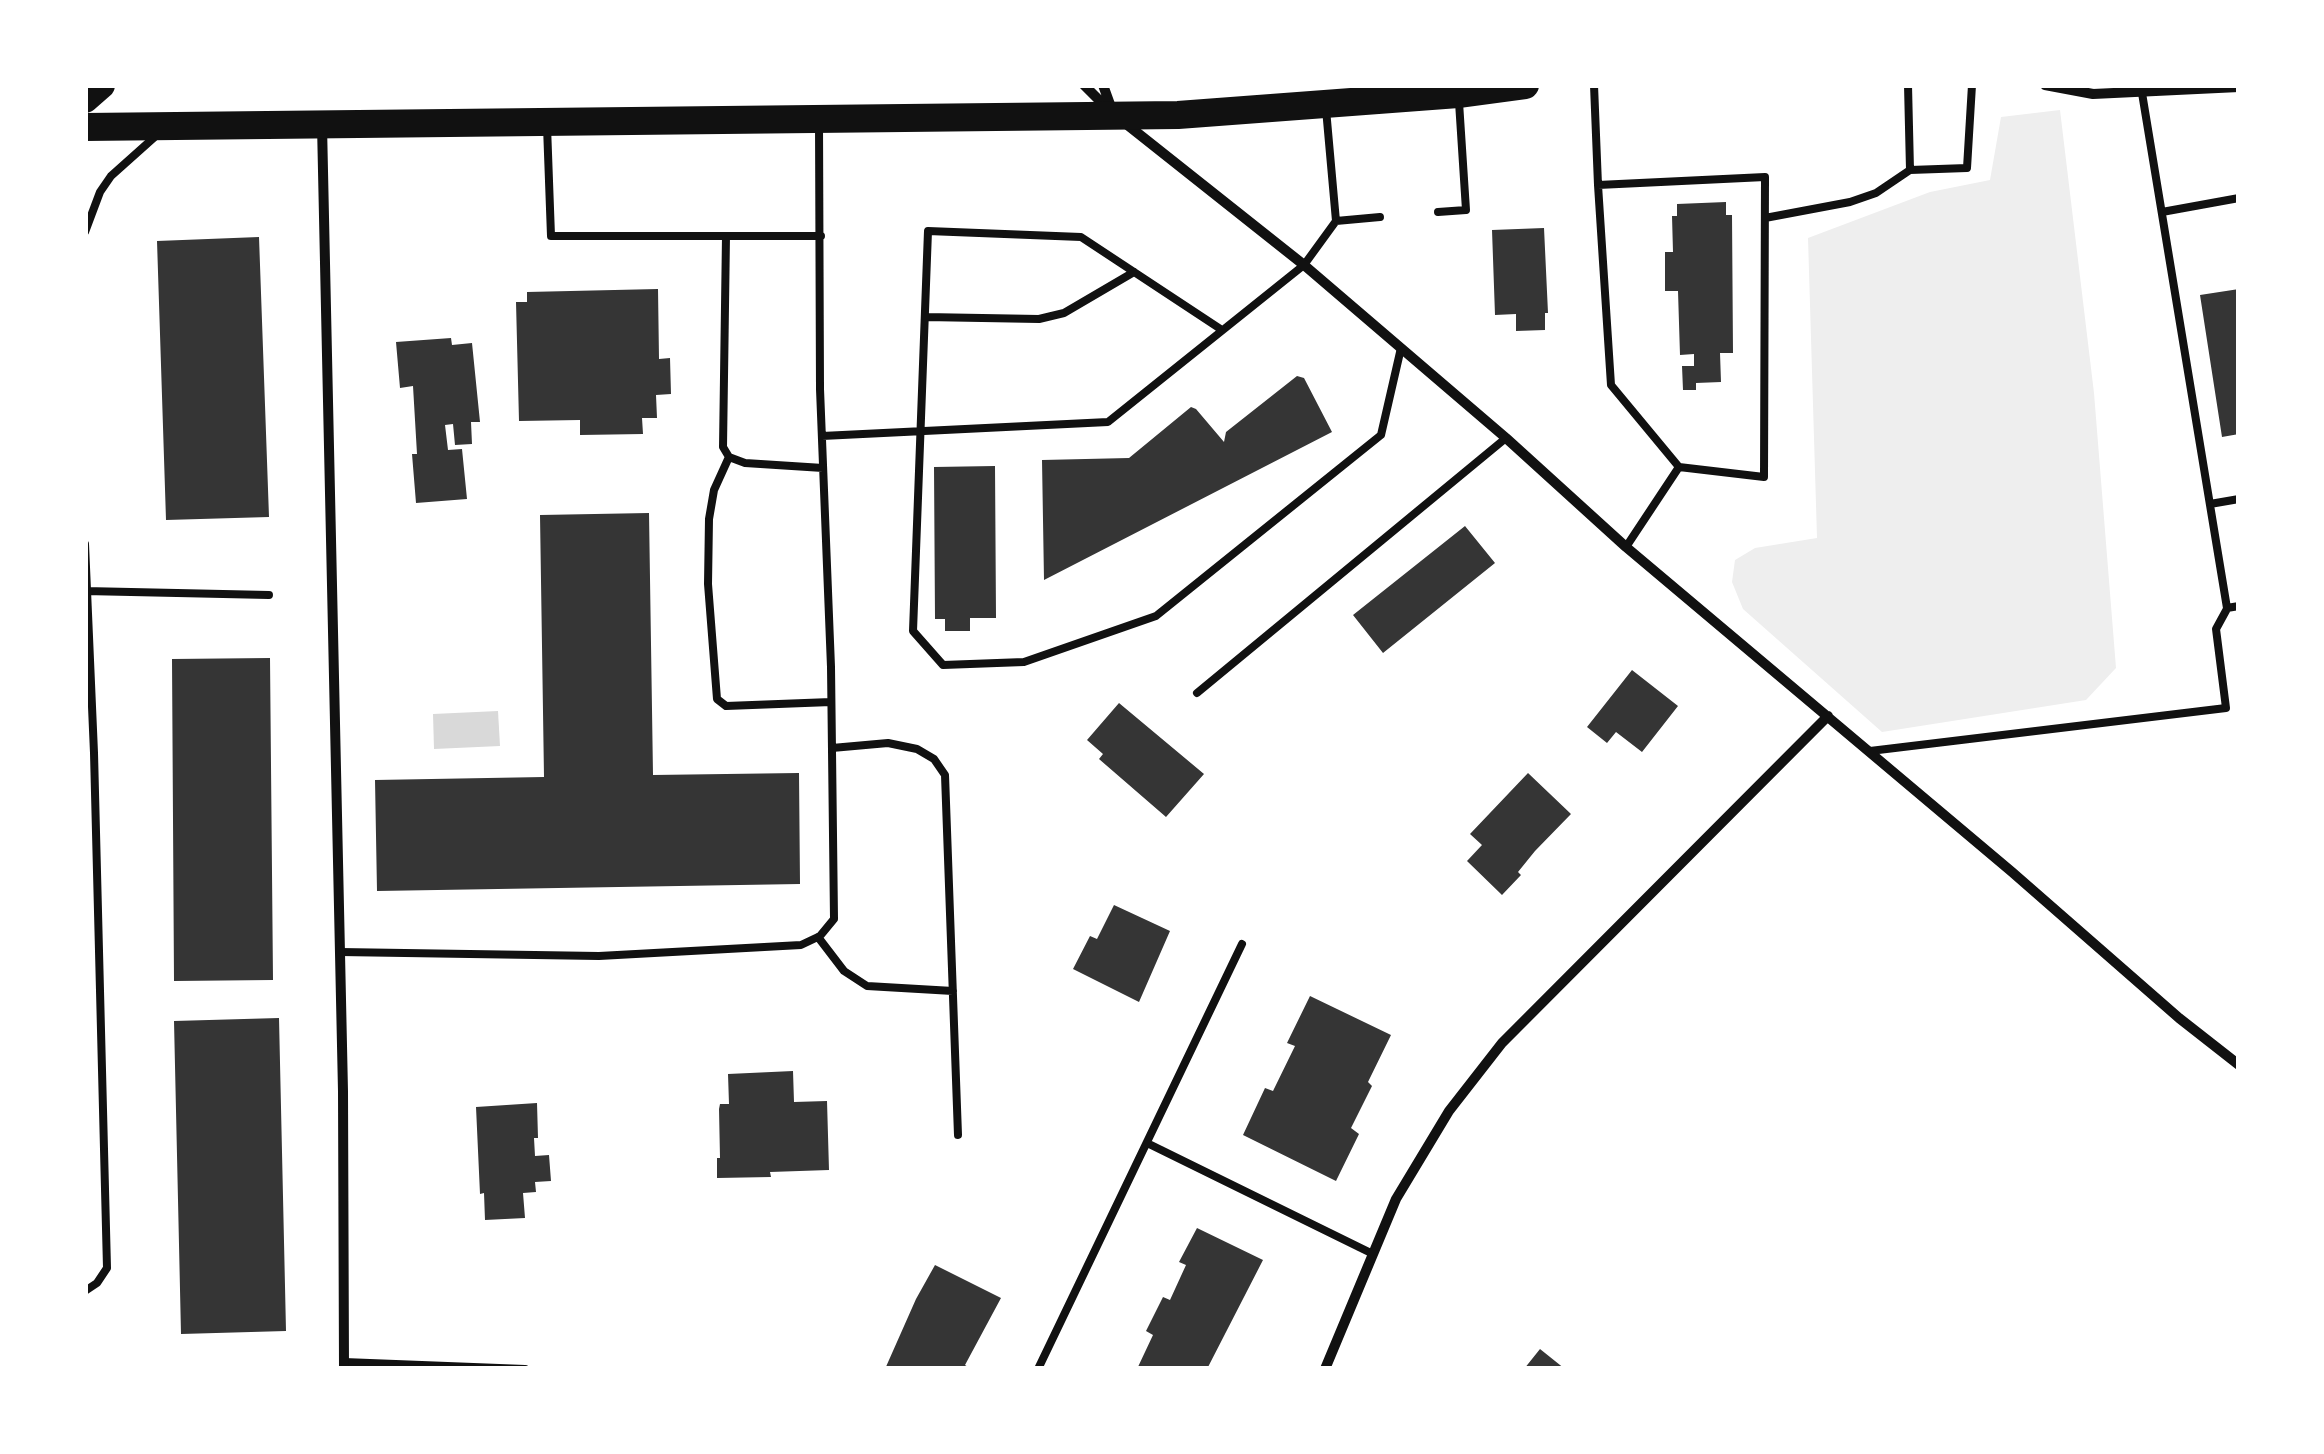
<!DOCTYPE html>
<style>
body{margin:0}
#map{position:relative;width:2324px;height:1454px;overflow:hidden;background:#fff;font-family:Helvetica,sans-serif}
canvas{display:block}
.frame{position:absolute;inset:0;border:88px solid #fff;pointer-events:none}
</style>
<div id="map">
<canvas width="2324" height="1454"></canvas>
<div class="frame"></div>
</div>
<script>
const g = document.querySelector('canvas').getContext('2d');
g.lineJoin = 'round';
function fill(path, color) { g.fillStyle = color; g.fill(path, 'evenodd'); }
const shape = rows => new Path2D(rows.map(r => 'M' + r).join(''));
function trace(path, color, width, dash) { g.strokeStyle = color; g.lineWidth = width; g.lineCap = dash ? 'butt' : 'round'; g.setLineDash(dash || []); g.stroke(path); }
const green = shape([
 [2060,110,2094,393,2116,668,2086,700,1882,732,1743,609,1732,582,1735,560,1755,548,1817,538,1808,238,1930,192,1990,180,2001,117]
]);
const water = shape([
 [498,711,500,746,434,749,433,714]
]);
const building = shape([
 [1726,202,1726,215,1732,215,1733,353,1720,353,1721,382,1696,383,1696,390,1683,390,1682,366,1694,366,1694,354,1680,355,1678,291,1665,291,1665,252,1673,252,1672,216,1677,216,1677,204],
 [1544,228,1548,313,1545,313,1545,330,1516,331,1516,314,1495,315,1492,230],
 [259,237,269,517,166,520,157,241],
 [658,289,659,359,670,358,671,394,656,395,657,418,642,418,643,434,580,435,580,420,519,421,516,302,527,302,527,292],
 [2239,289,2239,434,2222,437,2200,295],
 [451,338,452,345,472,343,480,422,471,422,472,444,455,445,453,424,445,425,448,450,462,449,467,499,416,503,412,454,417,454,413,386,400,388,396,342],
 [1297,376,1304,378,1332,432,1044,580,1042,460,1129,458,1191,407,1196,409,1224,442,1226,432],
 [995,466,996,618,970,618,970,631,945,631,945,619,935,619,934,467],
 [649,513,653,775,799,773,800,884,377,891,375,780,544,777,540,515],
 [1465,526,1495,563,1383,653,1353,615],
 [270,658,273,980,174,981,172,659],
 [1632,670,1678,706,1642,752,1616,732,1607,743,1587,727],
 [1119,703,1204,774,1166,817,1099,759,1103,754,1087,740],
 [1528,773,1571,814,1535,851,1518,872,1521,875,1502,895,1467,861,1482,845,1470,834],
 [1114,905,1170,931,1139,1002,1073,969,1090,936,1097,939],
 [1310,996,1391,1035,1368,1082,1372,1086,1351,1128,1359,1134,1336,1181,1243,1135,1265,1088,1273,1091,1295,1046,1287,1043],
 [279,1018,286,1331,181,1334,174,1021],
 [793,1071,794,1102,827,1101,829,1170,770,1172,771,1177,717,1178,717,1158,720,1158,719,1109,720,1104,729,1104,728,1074],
 [537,1103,538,1138,534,1138,535,1156,549,1155,551,1181,535,1182,536,1192,523,1193,525,1218,485,1220,484,1193,480,1194,476,1107],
 [1197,1228,1263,1260,1207,1369,1137,1369,1153,1335,1146,1331,1163,1297,1170,1300,1186,1265,1179,1262],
 [935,1265,1001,1298,965,1365,971,1369,885,1369,916,1299],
 [1540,1349,1565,1369,1524,1369]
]);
const service = shape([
 [1594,85,1598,185],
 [1908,85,1910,170],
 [2142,93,2227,608,2239,606],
 [1326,109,1336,221],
 [547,126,551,236,821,236],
 [1765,177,1764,477,1679,467,1611,385,1598,185,1765,177],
 [1438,212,1466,210,1459,102],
 [2162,212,2239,198],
 [1765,218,1850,202,1876,193,1910,170,1967,168,1972,85],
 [85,232,100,192,111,176,158,134],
 [726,236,723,447,729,457,745,463,823,468],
 [925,317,1039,319,1064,313,1134,272],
 [1222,330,1081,237,928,231,913,631,943,665,1024,662,1156,616,1381,435,1401,348],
 [822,436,1108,422,1304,265,1336,221,1380,217],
 [729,457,714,490,709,519,708,584,717,699,726,706,831,702],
 [2210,504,2239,499],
 [85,544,94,753,107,1268,97,1283,85,1291],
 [1626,547,1679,467],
 [85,591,269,595],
 [1197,693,1506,438],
 [832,748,888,743,917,749,934,759,945,775,958,1135],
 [1870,751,2226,708,2216,629,2228,607],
 [818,937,844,971,867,986,953,991],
 [340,952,599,956,801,945,820,936,834,919,831,667,820,389,819,123],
 [1147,1143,1373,1254],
 [344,1362,525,1369],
 [1038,1369,1242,944]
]);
const minor = shape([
 [1084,85,1108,109],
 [1103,85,1112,110],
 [2045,85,2093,94,2239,87],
 [1125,123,1304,265,1506,438,1626,547,2012,872,2179,1018,2239,1065],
 [322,125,343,1091,344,1369],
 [1325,1369,1396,1199,1449,1111,1502,1043,1828,716]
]);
const trunk = shape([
 [85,99,101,85],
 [85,127,1178,115,1458,94,1525,85]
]);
fill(green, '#eee');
fill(water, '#d9d9d9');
fill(building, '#353535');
trace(service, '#111', 8);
trace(minor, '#111', 10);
trace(trunk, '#111', 28);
</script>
